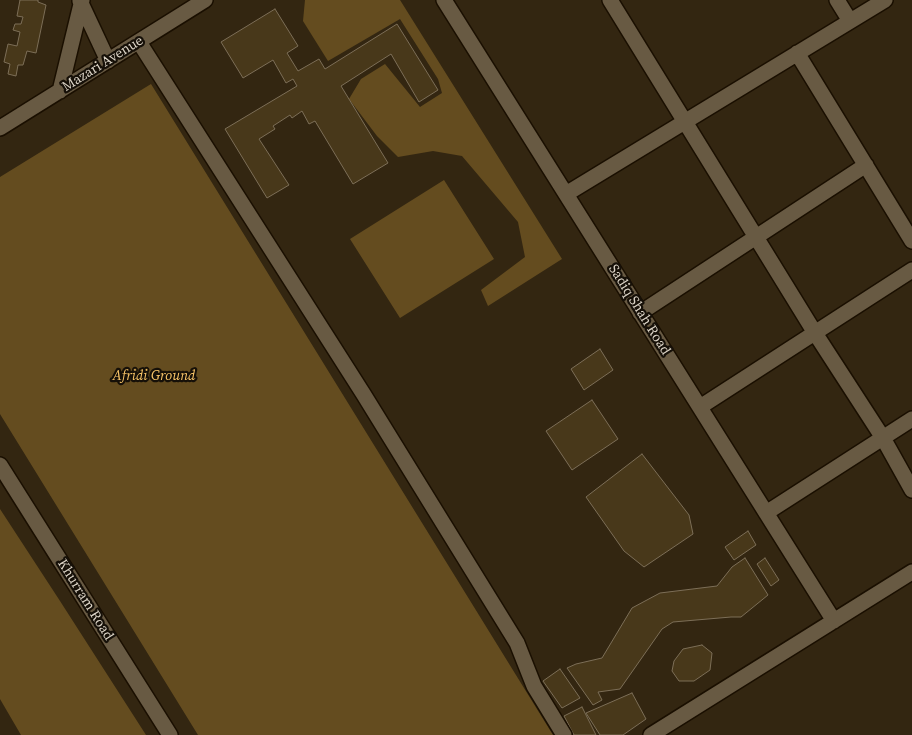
<!DOCTYPE html>
<style>
body{margin:0}
canvas{display:block;background:#332611}
</style>
<canvas width="912" height="735"></canvas>
<script>
const g = document.querySelector('canvas').getContext('2d');
g.lineJoin = 'round';
function fill(path, color) { g.fillStyle = color; g.fill(path, 'evenodd'); }
const shape = rows => new Path2D(rows.map(r => 'M' + r).join(''));
function trace(path, color, width, dash) { g.strokeStyle = color; g.lineWidth = width; g.lineCap = dash ? 'butt' : 'round'; g.setLineDash(dash || []); g.stroke(path); }
function write(font, color, halo, rows, align = 'center') {
  g.font = font + ' "Source Serif 4",serif'; g.lineWidth = 4.5; g.setLineDash([]); g.textBaseline = 'middle'; g.strokeStyle = halo; g.fillStyle = color; for (const [text, x, y, turn = 0] of rows) {
    g.save(); g.translate(x, y); g.rotate((+turn || 0) * Math.PI / 180); g.textAlign = isNaN(turn) ? turn : align; if (halo) g.strokeText(text, 0, 0); g.fillText(text, 0, 0); g.restore();
  }
}
const green = shape([
 [305,0,400,0,562,259,488,306,481,290,525,257,518,222,462,156,433,151,398,157,377,136,349,99,361,79,385,64,420,107,442,93,438,79,400,19,328,61,303,21],
 [151,84,553,735,198,735,0,414,0,177],
 [444,180,494,259,400,318,350,239],
 [0,509,60,601,146,735,21,735,0,699]
]);
const building = shape([
 [20,0,38,0,38,2,46,5,36,53,27,51,23,65,18,65,16,76,8,74,10,64,4,62,8,44,17,46,20,32,13,30,15,24,21,24,23,17,17,16,20,0],
 [275,9,298,46,287,53,298,71,319,59,325,69,397,24,438,90,419,102,391,54,341,86,388,163,353,184,315,121,309,124,302,111,292,118,290,115,273,126,275,129,259,139,289,185,267,198,225,129,297,86,293,79,286,83,273,60,243,78,221,42,275,9],
 [600,349,613,370,584,390,571,369,600,349],
 [592,400,618,439,572,470,546,431,592,400],
 [642,454,689,515,693,534,644,567,624,551,586,497,642,454],
 [748,531,756,545,734,560,725,547,748,531],
 [745,558,768,595,741,617,731,617,673,622,662,629,620,689,598,692,602,700,593,705,567,668,576,664,602,658,632,608,660,593,717,586,732,567,745,558],
 [765,558,779,580,771,586,757,564,765,558],
 [702,645,712,653,710,670,694,681,679,681,672,671,674,661,683,649,702,645],
 [560,669,580,698,562,708,543,681,560,669],
 [632,693,646,719,623,735,600,735,586,713,632,693],
 [582,707,596,735,574,735,564,716,582,707]
]);
const minor = shape([
 [444,0,834,621],
 [610,0,815,333,883,438,912,490],
 [837,0,850,21],
 [80,1,108,61],
 [139,42,364,395,517,643,534,686,564,735],
 [797,53,912,241],
 [60,91,82,0],
 [0,128,205,0],
 [566,194,885,0],
 [640,313,866,165],
 [700,407,912,270],
 [0,465,170,735],
 [766,513,912,419],
 [651,735,912,572]
]);
const streetNames = [
 ["Mazari Avenue",103,64,-32],
 ["Sadiq Shah Road",639,310,58],
 ["Khurram Road",85,600,58]
];
const parkNames = [
 ["Afridi Ground",154,376]
];
fill(green, '#644c1f');
fill(building, '#48381a');
trace(building, '#7c6e57', 1);
trace(minor, '#1a0f00', 18);
trace(minor, '#685a43', 15);
write('14px', '#dcd4c7', '#161008', streetNames);
write('italic 14px', '#f9c568', '#161008', parkNames);
</script>
